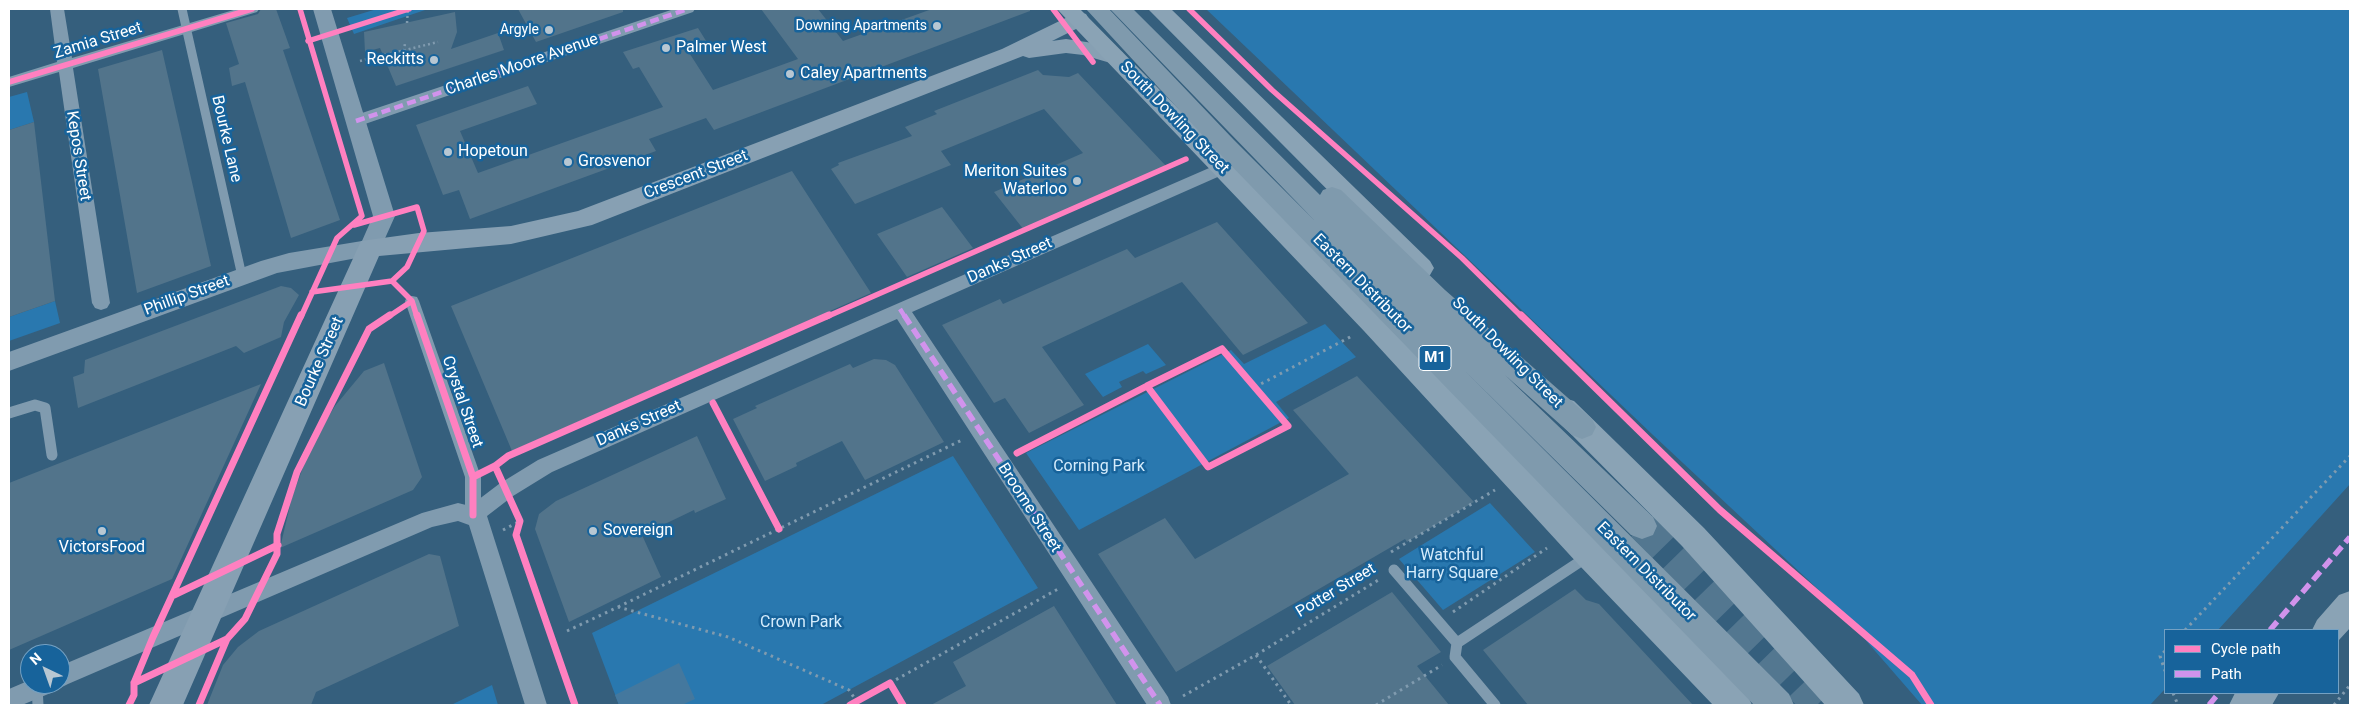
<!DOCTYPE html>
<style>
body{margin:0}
#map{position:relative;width:2359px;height:714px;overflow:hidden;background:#355f7d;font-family:Roboto,sans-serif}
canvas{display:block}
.frame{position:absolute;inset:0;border:10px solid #fff;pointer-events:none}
.legend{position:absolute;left:2164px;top:629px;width:175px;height:65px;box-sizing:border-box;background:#17639b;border:1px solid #74a1c3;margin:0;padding:6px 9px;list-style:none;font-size:15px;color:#fff}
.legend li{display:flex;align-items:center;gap:10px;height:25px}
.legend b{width:25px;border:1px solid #74a1c3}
.north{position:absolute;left:20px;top:644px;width:50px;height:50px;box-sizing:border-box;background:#17639b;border:1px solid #74a1c3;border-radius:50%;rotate:318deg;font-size:14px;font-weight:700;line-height:20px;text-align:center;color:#fff}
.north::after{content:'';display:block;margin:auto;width:18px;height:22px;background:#b8c7d2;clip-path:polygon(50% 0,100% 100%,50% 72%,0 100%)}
</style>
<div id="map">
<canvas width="2359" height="714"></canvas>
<div class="frame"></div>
<ul class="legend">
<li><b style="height:6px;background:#ff80c0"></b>Cycle path</li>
<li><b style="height:6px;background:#d193ec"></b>Path</li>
</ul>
<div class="north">N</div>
</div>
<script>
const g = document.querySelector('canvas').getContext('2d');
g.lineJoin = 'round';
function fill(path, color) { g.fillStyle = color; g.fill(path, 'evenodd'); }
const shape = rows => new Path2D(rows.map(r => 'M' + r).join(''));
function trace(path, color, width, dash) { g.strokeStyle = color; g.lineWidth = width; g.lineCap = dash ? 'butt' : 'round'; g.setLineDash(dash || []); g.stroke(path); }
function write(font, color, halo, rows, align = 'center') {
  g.font = font + ' Roboto,sans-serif'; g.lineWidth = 5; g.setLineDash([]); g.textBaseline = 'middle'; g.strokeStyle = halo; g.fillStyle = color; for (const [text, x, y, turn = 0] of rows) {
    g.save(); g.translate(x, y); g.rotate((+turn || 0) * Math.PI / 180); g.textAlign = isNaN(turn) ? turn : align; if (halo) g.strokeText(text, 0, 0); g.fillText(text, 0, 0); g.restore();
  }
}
const green = shape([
 [377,9,428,9,354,34,347,18],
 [1206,9,2350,9,2350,484,2218,630,2165,630,2165,689,2150,705,1922,705,1836,606,1653,435],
 [27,92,34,122,9,130,9,97],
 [55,301,60,323,9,341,9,317],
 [1325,324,1356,357,1276,402,1289,418,1079,530,1026,453,1231,350,1244,364],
 [1148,344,1166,365,1146,374,1143,371,1119,382,1122,387,1103,397,1085,374],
 [953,456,1038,588,821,705,619,705,592,633],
 [1490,503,1535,552,1443,610,1399,559],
 [492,685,498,705,451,705]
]);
const water = shape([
 [679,663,695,699,682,705,619,705,615,695]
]);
const building = shape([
 [261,9,276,9,290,48,283,50,340,220,291,238,245,82,232,86,229,68,239,64,226,23,258,14],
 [518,9,623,9,623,12,536,42],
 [761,9,818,9,843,41,932,9,1030,9,1030,11,714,130,706,118,649,139,656,151,470,219,459,190,443,195,416,125,528,86,537,104,460,131,478,173,663,107,639,67,633,69,623,52,698,28,708,44,688,51,713,90,798,59],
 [455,12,457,32,451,49,498,33,504,50,396,86,380,48,365,52,364,32],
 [162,50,211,266,137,293,98,69],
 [1038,70,1043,75,1069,77,1078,73,1166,166,1024,230,994,192,1083,153,1044,109,941,151,951,165,855,204,831,169,839,165,838,163,912,136,905,127,937,114,934,111],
 [34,122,55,301,9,317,9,130],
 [792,171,871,293,512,451,451,306],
 [942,207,973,248,907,277,877,234],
 [1217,222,1308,323,1243,355,1182,282,1042,347,1084,405,1029,433,1005,398,994,403,942,325,1000,299,1003,304,1127,249,1135,258],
 [281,286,291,288,299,295,284,322,281,337,244,353,236,346,78,408,73,377,84,373,85,360],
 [874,359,886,360,895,365,944,442,865,480,842,441,796,463,797,466,765,481,733,419,757,408,755,406,850,364,853,368],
 [384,363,422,477,413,490,280,548,292,497,310,449,321,429,335,406,364,371],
 [1357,376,1474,502,1407,542,1405,539,1176,672,1098,554,1165,518,1195,559,1349,474,1293,410],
 [261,384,172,579,9,650,9,483],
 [697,436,726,499,695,513,694,510,642,535,661,577,569,622,535,529,539,514,556,501],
 [429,554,440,556,459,626,316,692,311,705,207,705,223,665,238,647,259,631],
 [1575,589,1586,600,1599,604,1693,705,1528,705,1483,650],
 [1392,592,1441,652,1417,666,1449,705,1295,705,1267,666],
 [1054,606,1117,705,931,705,966,686,953,662]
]);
const motorwayTunnel = shape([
 [1642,526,1817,705]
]);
const pathFar1 = shape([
 [407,23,408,9],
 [404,51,405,43],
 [360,61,438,42],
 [826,317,1184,160]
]);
const path = shape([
 [1222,349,1288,426,1208,467,1147,386,1222,349],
 [1255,387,1352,336],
 [718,412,779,529],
 [1020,452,1147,386],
 [495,466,508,456,829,315],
 [503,530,520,521],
 [1391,552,1495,490],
 [618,607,962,440],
 [1453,612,1547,548],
 [2185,630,2350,456],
 [567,631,618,607,728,637,849,690,857,702],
 [2165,651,2160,656,2165,671],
 [1256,655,1291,705],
 [890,683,1058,589],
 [2173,693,2178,705],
 [1183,696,1256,655,1380,579],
 [1376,705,1442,665],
 [2334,705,2350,685]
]);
const serviceFar1 = shape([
 [182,9,242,276]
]);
const service = shape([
 [9,413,35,405,45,408,52,455],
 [1394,570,1457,643,1455,657,1495,705],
 [1457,643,1587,557],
 [37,687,38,705]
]);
const pedestrian = shape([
 [412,296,417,297,419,301,481,477,481,515,479,520,473,522,467,520,465,515,465,477,405,301,407,297,412,296]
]);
const minor = shape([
 [50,9,64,9,72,58,237,9,259,9,257,12,73,68,110,303,107,308,101,310,95,308,92,303,59,72,9,87,9,77,57,62,50,9],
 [674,9,695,9,693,12,362,125,356,126,350,125,348,121,350,117,674,9],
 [1223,162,1229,164,1231,168,1229,172,912,312,1168,697,1171,705,1147,705,897,319,552,472,513,496,487,516,547,705,525,705,469,525,458,521,432,527,68,684,60,688,56,686,53,692,22,705,9,705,9,689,30,680,30,684,60,684,60,666,422,513,458,503,470,506,499,484,538,460,1223,162]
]);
const tertiary = shape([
 [313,9,331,9,395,216,378,254,277,273,9,371,9,352,261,261,289,253,362,241,373,216,313,9]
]);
const secondary = shape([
 [1078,12,1086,14,1089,19,1086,24,1052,41,1066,39,1093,43,1122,52,1125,57,1122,62,1114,64,1083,55,1066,53,1029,58,1023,56,592,225,511,244,379,256,183,705,149,705,361,241,419,233,511,226,578,211,1002,49,1078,12]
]);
const primary = shape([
 [1057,9,1080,9,1384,317,1601,545,1747,694,1752,705,1713,705,1579,565,1364,331,1057,9],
 [1148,9,1171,9,1430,261,1434,268,1430,275,1421,278,1412,275,1148,9],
 [1564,398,1574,401,1704,528,1859,694,1864,705,1825,705,1682,546,1554,417,1550,409,1554,401,1564,398],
 [2350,591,2350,628,2339,640,2338,641,2338,630,2312,630,2317,620,2339,595,2350,591],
 [2235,693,2279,693,2272,705,2229,705,2235,693]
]);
const motorway = shape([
 [1086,9,1109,9,1234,140,1315,221,1110,9,1133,9,1320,195,1323,190,1332,187,1341,190,1445,290,1592,419,1596,427,1592,435,1582,439,1572,435,1505,375,1653,517,1657,526,1653,535,1642,539,1631,535,1463,369,1789,694,1794,705,1754,705,1218,152,1086,9]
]);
const quietFar1 = shape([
 [356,121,688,9],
 [900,309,905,317]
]);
const quiet = shape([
 [904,315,1160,705],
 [2270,630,2350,537],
 [2209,705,2219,693]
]);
const cyclewayFar1 = shape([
 [300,9,362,216,337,238,301,317],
 [1053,9,1093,62],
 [1189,9,1272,90,1462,258,1522,317],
 [308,41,409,9],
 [9,82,252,9],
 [392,281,412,301,417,317],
 [312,292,392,281,407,267,424,231,417,207,354,225],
 [388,317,412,301],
 [826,317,1186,159]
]);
const cycleway = shape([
 [417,315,473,477,473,515],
 [1521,315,1720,510,1912,675,1931,705],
 [1222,349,1288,426,1208,467,1147,386,1222,349],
 [713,403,779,529],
 [1017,453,1147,386],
 [495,466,520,521,516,535,575,705],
 [473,477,495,466,508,456,829,315],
 [174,595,278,545],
 [134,683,227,639],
 [129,705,134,695,134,683,153,637,301,315],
 [199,705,227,639,245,619,277,554,277,534,297,472,369,329,390,315],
 [850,705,890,683,903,705]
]);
const markers = [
 [937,26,5,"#b8c7d2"],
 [549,30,5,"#b8c7d2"],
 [666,48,5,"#b8c7d2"],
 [434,60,5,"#b8c7d2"],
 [790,74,5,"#b8c7d2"],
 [448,152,5,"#b8c7d2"],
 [568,162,5,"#b8c7d2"],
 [1077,181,5,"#b8c7d2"],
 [102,531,5,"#b8c7d2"],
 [593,531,5,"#b8c7d2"]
];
const farPoinames = [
 ["Downing Apartments",927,26],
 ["Argyle",539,30]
];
const shields = [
 [1435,358,32]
];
const shieldNames = [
 ["M1",1435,358]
];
const streetNames = [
 ["Zamia Street",98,41,-17],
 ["Charles Moore Avenue",522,65,-19],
 ["South Dowling Street",1174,118,46],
 ["Bourke Lane",226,139,77],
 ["Kepos Street",78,156,81],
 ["Crescent Street",696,175,-21],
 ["Danks Street",1010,261,-24],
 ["Eastern Distributor",1362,284,45],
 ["Phillip Street",187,296,-20],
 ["South Dowling Street",1507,353,45],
 ["Bourke Street",320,362,-66],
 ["Crystal Street",462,402,71],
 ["Danks Street",639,424,-24],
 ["Broome Street",1029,508,57],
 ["Eastern Distributor",1646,572,45],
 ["Potter Street",1336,591,-31]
];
const poiNames = [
 ["Palmer West",676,48],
 ["Reckitts",424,60,"right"],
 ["Caley Apartments",800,74],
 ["Hopetoun",458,152],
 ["Grosvenor",578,162],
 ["Meriton Suites",1067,172,"right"],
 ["Waterloo",1067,190,"right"],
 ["Sovereign",603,531],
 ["VictorsFood",102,548,"center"]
];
const parkNames = [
 ["Corning Park",1099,467],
 ["Watchful",1452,556],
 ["Harry Square",1452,574],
 ["Crown Park",801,623]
];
fill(green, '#2978af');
fill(water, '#44789e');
fill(building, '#52748b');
trace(motorwayTunnel, '#537790', 30, [30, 15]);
trace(pathFar1, '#809baf', 2.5, [2, 3]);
trace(path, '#809baf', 3, [2.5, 4.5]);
trace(serviceFar1, '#809baf', 9);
trace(service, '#809baf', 11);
fill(pedestrian, '#809baf');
fill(minor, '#809baf');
fill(tertiary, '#809baf');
fill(secondary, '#87a0b3');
fill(primary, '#8aa3b5');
fill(motorway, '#7f9aad');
trace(quietFar1, '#d193ec', 4.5, [9, 4.5]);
trace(quiet, '#d193ec', 5.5, [11, 5.5]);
trace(cyclewayFar1, '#ff80c0', 5.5);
trace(cycleway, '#ff80c0', 7);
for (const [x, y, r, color] of markers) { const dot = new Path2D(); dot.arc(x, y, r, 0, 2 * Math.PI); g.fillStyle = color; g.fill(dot); trace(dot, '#17639b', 2); }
write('14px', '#fff', '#17639b', farPoinames, 'right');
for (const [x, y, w] of shields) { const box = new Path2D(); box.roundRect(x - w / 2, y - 12.5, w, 25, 4); g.fillStyle = '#17639b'; g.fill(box); trace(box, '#fff', 1); }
write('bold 15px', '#fff', null, shieldNames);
write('16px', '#fff', '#17639b', streetNames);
write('16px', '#fff', '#17639b', poiNames, 'left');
write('16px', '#d5ecfc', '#17639b', parkNames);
</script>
